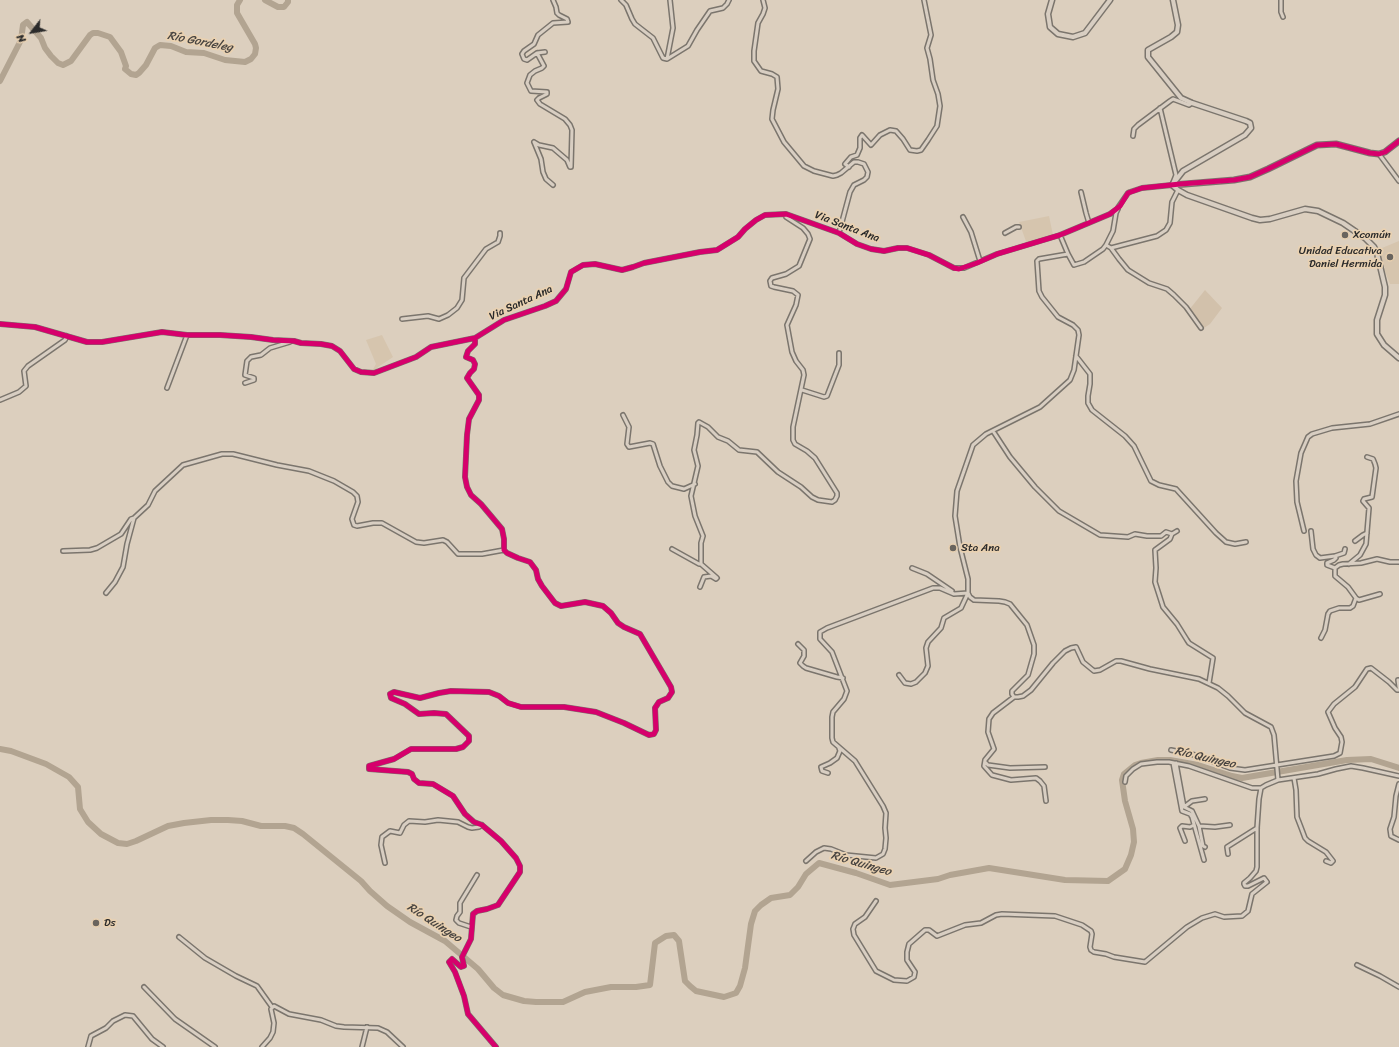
<!DOCTYPE html>
<meta charset="utf-8">
<style>
body{margin:0}
#map{position:relative;width:1399px;height:1047px;overflow:hidden;background:#dccfbe;font-family:Sriracha,sans-serif}
canvas{display:block}
.north{position:absolute;left:12px;top:12px;width:40px;height:40px;-webkit-text-stroke:3px #e9d1b1;paint-order:stroke;rotate:239deg;font-size:11px;font-weight:700;line-height:16px;text-align:center;color:#2b2b2b}
.north::after{content:'';display:block;margin:auto;width:14px;height:18px;background:#2b2b2b;clip-path:polygon(50% 0,100% 100%,50% 72%,0 100%)}
</style>
<div id="map">
<canvas width="1399" height="1047"></canvas>
<div class="north">N</div>
</div>
<script>
const g = document.querySelector('canvas').getContext('2d');
g.lineJoin = 'round';
function fill(path, color) { g.fillStyle = color; g.fill(path, 'evenodd'); }
const shape = rows => new Path2D(rows.map(r => 'M' + r).join(''));
function trace(path, color, width, dash) { g.strokeStyle = color; g.lineWidth = width; g.lineCap = dash ? 'butt' : 'round'; g.setLineDash(dash || []); g.stroke(path); }
function write(font, color, halo, rows, align = 'center') {
  g.font = font + ' Sriracha,sans-serif'; g.lineWidth = 3.5; g.setLineDash([]); g.textBaseline = 'middle'; g.strokeStyle = halo; g.fillStyle = color; for (const [text, x, y, turn = 0] of rows) {
    g.save(); g.translate(x, y); g.rotate((+turn || 0) * Math.PI / 180); g.textAlign = isNaN(turn) ? turn : align; if (halo) g.strokeText(text, 0, 0); g.fillText(text, 0, 0); g.restore();
  }
}
const built = shape([
 [1049,216,1053,235,1027,244,1019,222],
 [1399,241,1399,284,1390,284,1384,269,1385,268,1382,263,1379,252,1382,248],
 [382,335,393,357,378,367,375,371,372,371,376,364,366,340]
]);
const green = shape([
 [1205,290,1222,308,1210,324,1204,328,1189,310]
]);
const river = shape([
 [265,0,278,7,284,7,288,2,288,0],
 [0,81,21,40,23,25,27,22,41,38,45,48,51,56,58,63,63,65,71,61,90,35,93,33,98,33,110,37,121,52,126,66,125,69,131,74,136,75,139,73,146,65,155,48,160,45,171,46,186,52,204,53,225,60,245,62,251,59,255,54,256,48,255,44,237,13,237,5,240,0],
 [0,749,11,751,46,764,69,777,78,787,80,809,88,822,101,834,118,843,127,844,136,841,168,826,184,823,211,820,228,820,242,821,261,826,285,826,294,828,303,834,361,881,370,891,387,906,410,922,445,941,478,969,494,988,503,995,524,1001,536,1002,563,1002,585,992,611,987,636,987,650,985,655,943,666,936,674,935,679,941,680,948,685,981,690,986,696,991,724,997,736,993,740,986,745,968,751,924,755,911,761,905,771,898,790,895,798,887,806,874,819,863,856,873,890,885,938,879,950,875,989,868,1065,880,1108,881,1125,869,1131,855,1134,842,1133,829,1125,801,1122,780,1124,774,1135,765,1141,763,1158,760,1170,760,1198,765,1232,776,1242,778,1347,760,1371,759,1399,768]
]);
const minor = shape([
 [621,0,626,5,632,19,635,24,653,38,663,58,667,59,688,46,697,30,710,11,723,8,727,4,729,0],
 [763,0,765,8,763,14,758,23,754,51,754,61,761,71,772,74,777,77,778,89,773,110,772,119,784,142,804,166,814,171,833,176,837,175,841,173,854,162,858,162,864,164,868,172,867,177,864,180,854,185,850,192,839,233],
 [1281,0,1281,12,1283,17],
 [545,52,537,53,527,60,524,59,522,54,524,51,534,44,538,35,553,23,568,22,567,19,559,15,557,13,556,7,553,0],
 [667,59,673,28,670,0],
 [1133,136,1134,129,1138,125,1170,101,1173,99,1189,105,1192,103],
 [534,142,539,145,553,148,567,160,570,167,571,167,572,130,570,125,565,119,540,104,537,100,539,98,547,94,547,92,531,91,527,83,530,75,535,71,542,68,544,66,537,53],
 [534,142,541,159,543,172,546,179,553,185],
 [1379,154,1399,181],
 [849,167,845,164,851,157,857,155,860,148,860,138,862,135,871,145,880,135,890,130,896,131,903,139,910,150,917,151,921,150,928,140,937,126,940,106,938,94,933,80,930,59,927,48,931,35,924,0],
 [1081,192,1086,213,1089,223],
 [1118,209,1116,213,1113,231,1106,245,1103,249,1084,262,1074,265,1068,254,1039,259,1037,261,1039,291,1042,297,1058,317,1073,325,1078,330,1079,335,1074,370,1070,380,1040,407,986,434,973,445,957,491,955,516,960,547,968,579,968,593,970,597,974,600,999,601,1005,602,1010,604,1027,625,1034,645,1034,654,1028,675,1012,691,1012,694,1014,697,1018,697,1023,696,1031,690,1053,663,1065,651,1071,648,1076,647,1083,662,1094,671,1100,670,1116,661,1121,661,1150,669,1199,679,1218,688,1228,696,1245,713,1271,727,1274,735,1278,780],
 [963,217,971,232,980,261],
 [1005,233,1016,227,1019,227],
 [1060,235,1068,254],
 [1106,245,1111,248,1119,259,1128,270,1149,283,1167,289,1174,295,1186,307,1201,328],
 [1111,248,1157,236,1166,230,1170,223,1172,202,1178,190],
 [402,319,428,316,439,319,448,315,457,308,462,300,464,278,486,249,498,242,500,236,500,233],
 [0,324,35,327,87,342,102,342,162,332,187,335,220,335,251,337,273,340,294,341,301,343,321,344,332,346,340,351,354,369,361,372,374,373,416,357,431,347,475,338,504,320,545,306,556,301,566,289,571,272,583,265,595,264,622,270,633,267,644,263,700,252,717,250,738,237,745,229,756,220,765,215,786,214,839,233,857,244,871,249,884,251,898,248,907,248,929,255,954,268,964,268,997,254,1060,235,1110,214,1117,209,1128,193,1130,192,1142,188,1172,185,1176,175,1160,108],
 [475,338,475,344,468,351,466,357,473,360,475,364,474,369,470,373,467,378,479,395,479,400,469,419,467,435,465,477,467,487,471,495,481,504,502,529,504,539,504,550,507,553,518,558,530,562,536,570,538,579,542,586,555,603,561,606,585,602,603,606,611,613,618,623,624,627,640,634,671,687,672,692,668,698,659,702,655,708,656,730,654,734,649,735,624,723,596,712,564,707,521,707,508,703,499,696,489,692,451,691,439,693,420,698,394,692,390,694,391,698,405,704,419,714,434,713,446,714,469,736,469,741,463,747,456,749,411,749,394,759,369,766,369,769,408,772,412,774,414,779,419,783,433,784,453,796,465,814,474,822,482,825,501,841,516,858,520,866,520,872,498,905,487,909,477,911,473,914,471,939,462,957,464,966,461,967,452,959,449,962,455,972,464,996,468,1014,496,1047],
 [1076,356,1090,374,1090,384,1088,396,1088,403,1092,410,1125,436,1134,446,1151,481,1159,485,1176,489,1216,533,1226,542,1235,544,1246,542],
 [245,383,254,380,254,378,245,375,247,361,251,357,261,355,270,348,290,342],
 [167,388,187,335],
 [802,390,824,397,827,396,839,365,839,353],
 [0,400,19,392,26,386,24,371,28,366,65,340,67,336],
 [623,415,629,427,627,444,629,447,650,443,653,444,660,466,668,482,672,486,684,489,695,484],
 [993,431,1010,457,1035,487,1059,511,1100,535,1128,537,1135,534,1147,536,1161,536,1166,532,1172,534],
 [1177,531,1172,534,1170,539,1155,550,1156,568,1155,582,1163,607,1177,624,1187,640,1189,643,1213,658,1209,683],
 [1304,531,1297,502,1296,481,1301,453,1308,437,1312,434,1332,428,1370,424,1399,414],
 [1311,531,1313,549,1316,555,1320,558,1335,556,1336,558,1334,560,1327,563,1327,565,1335,568],
 [1355,541,1363,535,1367,533],
 [672,549,699,564,701,564,701,543,703,536,695,516,691,496,698,466,694,450,697,435,698,423,699,422,708,427,718,437,728,441,739,450,757,452,778,472,801,487,812,497,818,500,832,502,835,500,837,496,837,493,815,458,807,451,795,444,793,440,793,427,804,375,803,370,796,361,792,352,787,325,796,305,798,295,793,291,774,287,771,286,770,281,772,278,786,274,799,266,810,239,808,234,803,228,786,217,786,214],
 [63,551,90,550,97,548,121,534,131,519,134,518],
 [1335,556,1344,553,1345,549],
 [1349,564,1360,555,1366,544,1369,508,1363,501,1364,499,1372,497,1376,468,1375,464,1373,459,1367,457],
 [912,568,927,574,952,591],
 [700,587,704,577,711,576,716,579,717,578,701,564],
 [106,593,115,582,123,567,127,544,134,518,148,505,155,491,183,465,222,454,233,454,277,465,309,471,334,481,353,492,357,496,358,502,352,519,354,525,357,526,373,523,382,523,416,542,424,543,443,540,447,542,458,554,482,554,504,550],
 [1380,594,1359,600,1356,598,1348,587,1335,576,1335,568,1339,565,1343,564,1361,563,1377,559,1390,562,1399,562],
 [1321,638,1325,630,1328,614,1330,611,1339,608,1350,608,1353,606,1356,598],
 [798,644,804,650,804,656,800,663,803,666,806,668,837,677,843,678],
 [899,675,905,683,911,684,916,682,925,673,928,666,926,648,928,642,941,628,944,618,961,608,968,593],
 [1398,680,1399,687],
 [1014,697,993,713,989,719,988,732,994,749,985,760,984,766,992,775,1011,780,1036,778,1040,781,1044,786,1046,801],
 [1171,750,1195,755,1230,768,1245,770,1334,756,1340,753,1342,742,1341,737,1335,728,1328,712,1334,704,1355,687,1367,669,1371,668,1389,682,1397,690,1399,690],
 [985,762,988,765,1010,768,1045,767],
 [1173,763,1182,811,1190,814,1192,817,1204,860],
 [1176,763,1184,807,1192,811,1199,826,1203,846,1205,847],
 [828,773,822,771,821,767,830,763,837,758,840,751,839,748],
 [1294,778,1296,790,1297,817,1302,830,1305,838,1308,841,1326,852,1333,861,1331,863,1326,861],
 [1125,782,1126,776,1133,769,1141,764,1157,762,1169,762,1189,766,1252,788,1261,788],
 [1399,784,1396,796,1394,817,1390,829,1391,836,1399,840],
 [1184,807,1192,801,1205,799],
 [1199,826,1215,827,1230,825],
 [1185,841,1180,828,1182,826,1190,827,1194,825],
 [1228,854,1227,847,1257,828],
 [806,861,816,852,824,848,831,849,846,855,876,858,883,854,885,849,886,838,885,828,886,813,883,806,855,761,833,742,832,738,832,717,833,712,844,699,847,691,832,652,820,639,820,632,827,628,933,588,940,588,954,594,968,593],
 [385,863,381,845,382,837,390,831,400,833,404,825,409,821,425,822,438,820,458,822,468,827,472,828,479,827,482,825],
 [876,901,865,917,855,924,853,929,854,935,876,971,894,980,907,981,914,977,915,972,907,960,907,952,909,944,925,930,929,930,937,936,965,925,981,923,996,915,1002,914,1055,916,1082,925,1091,931,1092,934,1090,947,1091,950,1094,952,1106,954,1114,957,1145,962,1187,927,1202,918,1215,914,1224,917,1242,916,1248,911,1252,894,1267,882,1264,878,1248,886,1245,886,1244,884,1244,883,1250,878,1256,871,1257,867,1257,828,1259,799,1261,788,1266,785,1278,780,1318,774,1336,769,1351,766,1363,768,1399,776],
 [471,927,459,923,456,920,457,916,460,912,460,903,477,875],
 [179,937,205,958,236,976,257,986,272,1007],
 [1357,965,1380,976,1399,987],
 [144,987,175,1019,215,1047],
 [88,1047,91,1036,106,1028,113,1021,125,1015,133,1016,152,1039,163,1047],
 [262,1047,270,1038,273,1032,274,1023,271,1009,274,1006,289,1014,321,1020,336,1026,344,1027,378,1028,387,1032,403,1047],
 [362,1047,367,1027]
]);
const tertiary = shape([
 [1052,0,1048,14,1050,27,1058,34,1073,37,1085,33,1110,0],
 [1172,185,1178,190,1187,195,1252,218,1260,220,1270,219,1305,209,1318,211,1343,223,1365,238,1374,247,1377,253,1385,287,1385,295,1377,320,1377,334,1384,345,1399,358],
 [1172,185,1183,171,1245,135,1251,128,1250,123,1246,121,1192,103,1181,98,1148,57,1148,50,1171,37,1177,32,1178,25,1173,0],
 [1173,185,1234,180,1250,177,1268,169,1317,145,1336,144,1370,153,1379,154,1385,152,1399,141]
]);
const cycleway = shape([
 [0,324,35,327,87,342,102,342,162,332,187,335,220,335,251,337,273,340,294,341,301,343,321,344,332,346,340,351,354,369,361,372,374,373,416,357,431,347,475,338,504,320,545,306,556,301,566,289,571,272,583,265,595,264,622,270,633,267,644,263,700,252,717,250,738,237,745,229,756,220,765,215,786,214,839,233,857,244,871,249,884,251,898,248,907,248,929,255,954,268,959,269,977,263,997,254,1060,235,1110,214,1120,206,1128,193,1142,188,1180,184,1234,180,1250,177,1268,169,1317,145,1336,144,1370,153,1379,154,1385,152,1399,141],
 [475,338,475,344,468,351,466,357,473,360,475,364,474,369,470,373,467,378,479,395,479,400,469,419,467,435,465,477,467,487,471,495,481,504,502,529,504,539,504,550,507,553,518,558,530,562,536,570,538,579,542,586,555,603,561,606,585,602,603,606,611,613,618,623,624,627,640,634,671,687,672,692,668,698,659,702,655,708,656,730,654,734,649,735,624,723,596,712,564,707,521,707,508,703,499,696,489,692,451,691,439,693,420,698,394,692,390,694,391,698,405,704,419,714,434,713,446,714,469,736,469,741,463,747,456,749,411,749,394,759,369,766,369,769,408,772,412,774,414,779,419,783,433,784,453,796,465,814,474,822,482,825,501,841,516,858,520,866,520,872,498,905,487,909,477,911,473,914,471,939,462,957,464,966,461,967,452,959,449,962,455,972,464,996,468,1014,496,1047]
]);
const markers = [
 [1345,235,4,"#69645e"],
 [1390,257,4,"#69645e"],
 [953,548,4,"#69645e"],
 [96,923,4,"#69645e"]
];
const streetNames = [
 ["Via Santa Ana",847,227,21],
 ["Via Santa Ana",521,303,-25]
];
const poiNames = [
 ["Xcomún",1353,235],
 ["Unidad Educativa",1382,251,"right"],
 ["Daniel Hermida",1382,264,"right"],
 ["Sta Ana",961,548],
 ["Ds",104,923]
];
const waterNames = [
 ["Río Gordeleg",200,42,11],
 ["Río Quingeo",1205,758,13],
 ["Río Quingeo",861,864,16],
 ["Río Quingeo",434,923,33]
];
fill(built, '#d6c5ae');
fill(green, '#d2c1ab');
trace(river, '#b2a491', 6);
trace(minor, '#7b756d', 6);
trace(tertiary, '#7b756d', 7);
trace(minor, '#d8cec2', 3);
trace(tertiary, '#d8cec2', 4);
trace(cycleway, '#d6006c', 5);
for (const [x, y, r, color] of markers) { const dot = new Path2D(); dot.arc(x, y, r, 0, 2 * Math.PI); g.fillStyle = color; g.fill(dot); trace(dot, '#e9d1b1', 1.5); }
write('11px', '#2b2b2b', '#e9d1b1', streetNames);
write('11px', '#2b2b2b', '#e9d1b1', poiNames, 'left');
write('italic 12px', '#484440', '#e9d1b1', waterNames);
</script>
